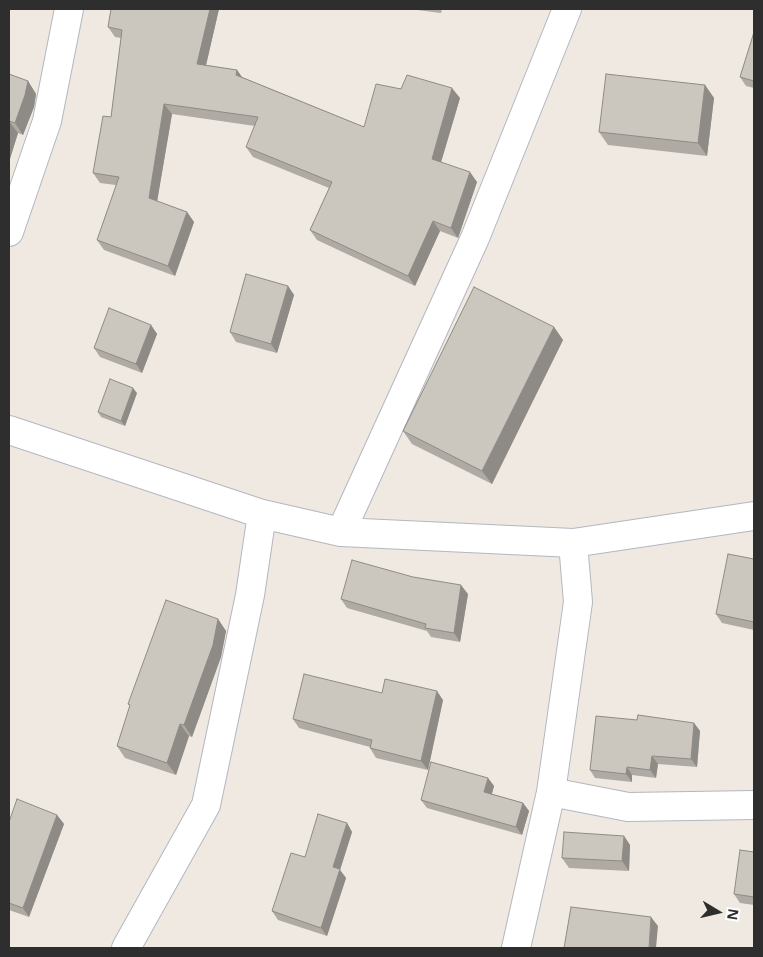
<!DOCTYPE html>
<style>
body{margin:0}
#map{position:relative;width:763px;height:957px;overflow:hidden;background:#efe9e1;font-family:"Open Sans",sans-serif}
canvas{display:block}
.frame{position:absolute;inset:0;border:10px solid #2e2e2e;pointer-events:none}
.north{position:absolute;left:693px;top:887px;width:50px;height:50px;-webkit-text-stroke:4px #fff;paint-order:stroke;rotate:99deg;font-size:14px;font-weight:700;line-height:20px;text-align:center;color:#2e2e2e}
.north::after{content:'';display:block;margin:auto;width:18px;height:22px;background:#2e2e2e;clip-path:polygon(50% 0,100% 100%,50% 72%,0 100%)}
</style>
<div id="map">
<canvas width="763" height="957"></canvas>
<div class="frame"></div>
<div class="north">N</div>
</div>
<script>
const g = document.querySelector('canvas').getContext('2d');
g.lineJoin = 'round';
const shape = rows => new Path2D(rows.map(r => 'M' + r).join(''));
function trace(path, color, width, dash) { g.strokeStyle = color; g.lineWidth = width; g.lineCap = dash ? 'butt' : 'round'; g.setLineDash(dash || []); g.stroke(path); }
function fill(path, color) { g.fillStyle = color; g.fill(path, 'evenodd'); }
const minor = shape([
 [9,232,47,121,69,9],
 [9,430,262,514,341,532,573,543,754,516],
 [341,532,475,238,567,9],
 [551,792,628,807,754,805],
 [126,948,206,805,250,595,262,514],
 [516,948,551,792,578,602,573,543]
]);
const wall = shape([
 [111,9,219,9,206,65,237,70,242,77,364,127,401,89,460,98,441,162,477,182,458,238,440,231,415,286,317,240,310,230,329,188,253,157,246,147,255,126,172,114,157,201,187,212,194,222,175,276,104,250,97,240,116,185,100,183,93,173,111,117,121,38,115,37,108,27],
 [409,9,442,9,441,13],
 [754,32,754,88,746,86,740,77],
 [9,74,28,81,36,94,34,107,23,135,18,133,9,162],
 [705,85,714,98,707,156,608,145,599,132],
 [288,286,294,295,277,353,236,342,230,332],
 [151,325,157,334,142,373,100,357,94,348],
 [554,327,563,340,492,484,412,444,403,431],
 [137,393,125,426,101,417,98,412],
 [754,559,754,630,722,623,716,614],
 [468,594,460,642,431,637,427,631,347,608,341,599],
 [218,619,226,631,221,657,192,737,189,736,176,775,125,758,117,746,130,706,128,704],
 [382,693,443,700,428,770,376,758,370,748,370,747,299,728,293,719],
 [637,720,694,723,700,731,697,767,658,764,656,778,632,775,632,782,595,778,590,770],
 [488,778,494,786,492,794,523,803,529,811,522,835,427,808,421,800],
 [57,815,64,824,29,917,9,910,9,822],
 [347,823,352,832,340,870,346,878,327,936,278,920,272,911,305,857],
 [624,836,630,845,629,871,569,868,562,858],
 [754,852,754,905,740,903,734,894]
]);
const shadedWall = shape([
 [210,9,219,9,204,74,197,64],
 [237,70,244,80,236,75],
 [28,81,36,94,34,107,23,135,15,123],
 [705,85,714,98,707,156,698,143],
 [452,88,460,98,439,169,432,159],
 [164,104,172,114,156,208,149,198],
 [9,121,18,133,9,162],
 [470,172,477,182,458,238,451,228],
 [187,212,194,222,175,276,168,266],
 [433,221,440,231,415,286,408,276],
 [288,286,294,295,277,353,271,344],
 [151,325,157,334,142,373,136,364],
 [554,327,563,340,492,484,482,471],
 [133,388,137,393,125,426,121,421],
 [461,585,468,594,460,642,454,633],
 [218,619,226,631,221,657,192,737,184,725],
 [437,691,443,700,428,770,421,761],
 [694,723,700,731,697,767,691,759],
 [180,724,189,736,176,775,167,763],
 [652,756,658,764,656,778,650,770],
 [627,767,632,775,632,782,626,774],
 [488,778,494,786,490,800,484,792],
 [523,803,529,811,522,835,516,827],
 [57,815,64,824,29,917,23,908],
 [347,823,352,832,340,870,346,878,327,936,321,928,333,867],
 [624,836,630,845,629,871,622,861],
 [651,917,658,926,656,948,649,948]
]);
const building = shape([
 [111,9,210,9,197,64,237,70,236,75,364,127,376,84,401,89,407,75,452,88,432,159,470,172,451,228,433,221,408,276,310,230,332,182,246,147,258,117,164,104,149,198,187,212,168,266,97,240,119,177,93,173,103,116,111,117,122,30,108,27,111,9],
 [754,32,754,81,740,77,754,32],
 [9,74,28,81,25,95,15,123,9,121,9,123,9,74],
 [606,74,705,85,698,143,599,132,606,74],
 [246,274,288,286,271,344,230,332,246,274],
 [474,287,554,327,482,471,403,431,474,287],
 [109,308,151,325,136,364,94,348,109,308],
 [110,379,133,388,121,421,98,412,110,379],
 [728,554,754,559,754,622,716,614,728,554],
 [352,560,413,577,461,585,454,633,425,628,426,624,341,599,352,560],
 [166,600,218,619,213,645,184,725,180,724,167,763,117,746,130,705,128,704,166,600],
 [304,674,382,693,385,679,437,691,421,761,370,748,372,740,293,719,304,674],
 [638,715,694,723,691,759,652,756,650,770,627,767,626,774,590,770,596,716,637,720,638,715],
 [431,762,488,778,484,792,523,803,516,827,421,800,431,762],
 [17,799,57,815,23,908,9,903,9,822,17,799],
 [318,814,347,823,333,867,340,869,321,928,272,911,291,853,305,857,318,814],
 [564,832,624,836,622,861,562,858,564,832],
 [740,850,754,852,754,897,734,894,740,850],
 [571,907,651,917,649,948,564,948,571,907]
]);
trace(minor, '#b4b7c1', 30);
trace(minor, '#fff', 28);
fill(wall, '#afaba4');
fill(shadedWall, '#8e8b86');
fill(building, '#cbc7bf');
trace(building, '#8e8b86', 1);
</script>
